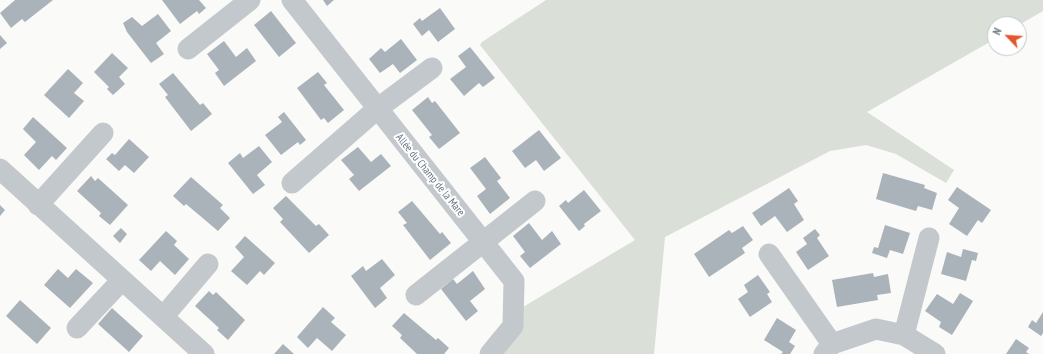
<!DOCTYPE html>
<meta charset="utf-8">
<style>
body{margin:0}
#map{position:relative;width:1043px;height:354px;overflow:hidden;background:#fafaf8;font-family:"PT Sans Narrow",sans-serif}
canvas{display:block}
.north{position:absolute;left:987px;top:16px;width:40px;height:40px;box-sizing:border-box;background:#fff;border:1px solid #c1c8cd;border-radius:50%;rotate:295deg;font-size:11px;font-weight:700;line-height:16px;text-align:center;color:#657683}
.north::after{content:'';display:block;margin:auto;width:14px;height:18px;background:#e4572e;clip-path:polygon(50% 0,100% 100%,50% 72%,0 100%)}
</style>
<div id="map">
<canvas width="1043" height="354"></canvas>
<div class="north">N</div>
</div>
<script>
const g = document.querySelector('canvas').getContext('2d');
g.lineJoin = 'round';
function fill(path, color) { g.fillStyle = color; g.fill(path, 'evenodd'); }
const shape = rows => new Path2D(rows.map(r => 'M' + r).join(''));
function trace(path, color, width, dash) { g.strokeStyle = color; g.lineWidth = width; g.lineCap = dash ? 'butt' : 'round'; g.setLineDash(dash || []); g.stroke(path); }
function write(font, color, halo, rows, align = 'center') {
  g.font = font + ' "PT Sans Narrow",sans-serif'; g.lineWidth = 4; g.setLineDash([]); g.textBaseline = 'middle'; g.strokeStyle = halo; g.fillStyle = color; for (const [text, x, y, turn = 0] of rows) {
    g.save(); g.translate(x, y); g.rotate((+turn || 0) * Math.PI / 180); g.textAlign = isNaN(turn) ? turn : align; if (halo) g.strokeText(text, 0, 0); g.fillText(text, 0, 0); g.restore();
  }
}
const green = shape([
 [546,0,1043,0,1043,11,1019,25,995,24,995,39,867,112,954,170,946,183,896,154,866,145,830,151,665,237,654,354,491,354,513,313,635,240,480,45,482,42]
]);
const building = shape([
 [15,0,53,0,25,22,22,19,11,28,0,13],
 [162,0,199,0,206,8,199,14,197,11,180,24],
 [323,0,334,0,327,6],
 [440,8,455,29,438,42,429,30,422,36,413,24,420,18,422,21],
 [271,11,296,43,279,57,254,25],
 [158,14,171,31,156,43,164,54,151,63,127,32,123,23,132,17,142,26],
 [0,35,7,43,0,49],
 [401,39,417,60,400,73,393,64,380,73,369,59,381,48,385,52],
 [224,41,236,57,247,48,256,61,224,86,215,73,219,70,207,54],
 [470,47,495,78,483,87,479,83,464,96,450,79,466,67,458,56],
 [112,53,128,68,119,77,125,84,113,95,107,89,109,87,94,72],
 [68,69,83,83,74,93,84,101,69,118,44,95],
 [318,72,327,83,324,85,344,110,328,123,324,118,321,120,297,88],
 [173,73,200,105,203,103,212,114,191,131,165,97,168,95,159,84],
 [428,97,432,103,435,101,460,133,439,149,429,137,432,135,412,110],
 [284,112,306,140,300,145,298,142,281,155,265,135,282,122,278,117],
 [33,117,67,148,56,160,52,156,39,170,24,155,36,142,23,129],
 [539,130,561,158,544,171,536,160,525,168,512,151],
 [129,139,149,157,134,173,125,165,119,171,106,159,112,153,115,155],
 [259,146,272,162,257,175,265,185,253,194,228,163,240,153,243,158],
 [358,147,371,162,381,154,391,166,359,191,349,179,354,175,341,160],
 [485,157,501,178,497,181,510,198,490,214,477,196,486,189,470,168],
 [883,173,925,185,924,188,937,193,932,210,918,206,916,211,876,199],
 [91,176,95,181,98,178,128,205,110,225,99,216,101,213,77,191],
 [191,177,223,205,220,208,230,218,218,231,186,204,184,206,173,196],
 [957,187,991,210,982,223,978,220,967,236,949,224,959,208,948,200],
 [789,188,798,201,794,204,804,220,787,232,775,216,761,226,752,213],
 [584,190,601,211,584,224,585,226,579,231,559,206,566,200,568,203],
 [286,196,316,226,319,224,329,235,309,253,280,222,283,219,273,208],
 [412,201,440,234,442,232,451,243,430,260,403,225,407,223,398,212],
 [0,205,5,210,0,216],
 [529,223,542,240,552,231,561,244,530,268,520,256,525,252,513,236],
 [885,225,910,233,903,254,890,250,887,258,872,253,874,247,878,248],
 [743,226,753,240,742,248,745,253,709,277,694,254,729,230,732,233],
 [121,228,127,234,120,243,113,236],
 [815,229,820,235,817,238,829,256,808,270,796,252,807,244,803,238],
 [166,231,177,241,174,245,189,259,175,275,160,261,151,271,139,260],
 [245,236,275,263,264,275,260,271,247,285,231,271,244,257,235,247],
 [963,249,978,253,976,261,972,260,966,281,941,274,947,252,961,257],
 [382,259,395,275,380,288,387,298,375,308,351,276,363,266,366,271],
 [58,269,68,278,76,269,93,283,70,308,44,285],
 [473,271,485,289,470,301,478,311,466,321,441,289,453,279,457,284],
 [873,273,874,277,888,274,891,293,877,295,878,300,837,307,832,280],
 [758,275,770,292,767,294,772,302,750,317,738,299,748,292,744,285],
 [209,291,213,295,216,292,245,320,228,340,217,330,219,328,195,306],
 [960,293,973,301,952,335,939,327,941,322,925,311,937,294,953,304],
 [20,300,51,328,37,344,6,316],
 [323,307,335,318,331,322,346,335,332,351,317,338,308,348,297,337],
 [112,308,143,336,129,352,98,324],
 [1043,312,1043,333,1041,336,1028,327,1032,320,1036,323],
 [404,313,436,340,438,338,449,348,444,354,417,354,400,338,402,335,392,326],
 [777,318,796,330,789,342,795,346,790,354,781,354,783,352,764,340],
 [1016,339,1029,348,1026,352,1029,354,1006,354],
 [283,344,294,354,274,354]
]);
const minor = shape([
 [292,0,514,281,513,326,490,354],
 [188,49,250,0],
 [0,169,204,354],
 [292,183,377,109,432,68],
 [38,205,103,133],
 [769,254,832,344],
 [416,295,535,201],
 [163,317,208,264],
 [77,328,122,280],
 [904,335,929,238],
 [824,354,832,344,876,329,904,335,935,354]
]);
const streetNames = [
 ["Allée du Champ de la Mare",430,175,51]
];
fill(green, '#dadfd7');
fill(building, '#aab3b9');
trace(minor, '#c3c8cc', 21);
write('11px', '#657683', '#fff', streetNames);
</script>
